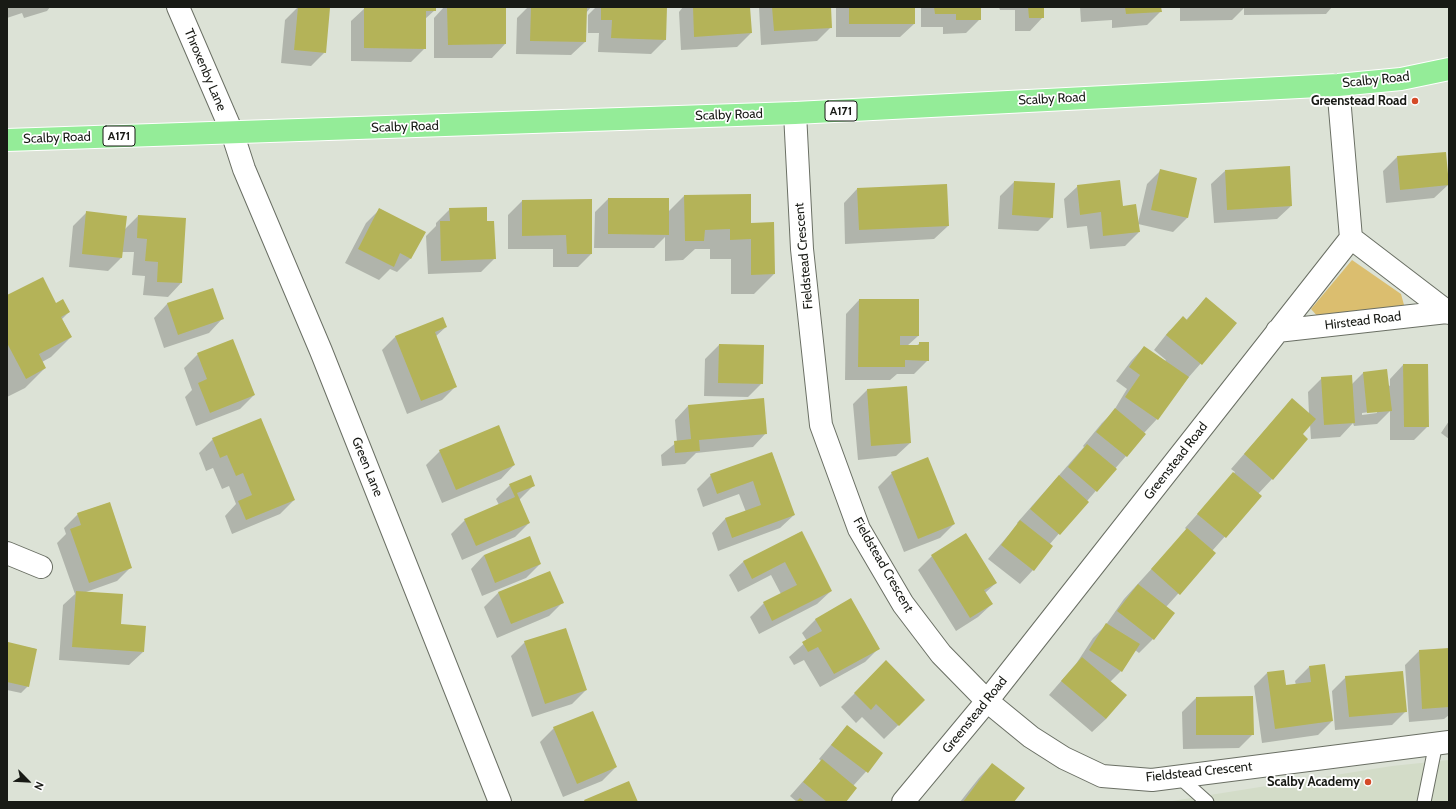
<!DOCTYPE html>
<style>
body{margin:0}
#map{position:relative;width:1456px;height:809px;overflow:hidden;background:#dce2d6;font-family:Cabin,sans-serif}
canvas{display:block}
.frame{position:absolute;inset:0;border:8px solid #181a15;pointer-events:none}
.north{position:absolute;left:8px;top:761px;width:40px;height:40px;-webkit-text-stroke:3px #fff;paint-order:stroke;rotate:114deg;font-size:11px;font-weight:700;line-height:16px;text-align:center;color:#181a15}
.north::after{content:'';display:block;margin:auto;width:14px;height:18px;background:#181a15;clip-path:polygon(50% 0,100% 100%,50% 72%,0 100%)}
</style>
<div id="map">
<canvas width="1456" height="809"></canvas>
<div class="frame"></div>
<div class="north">N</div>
</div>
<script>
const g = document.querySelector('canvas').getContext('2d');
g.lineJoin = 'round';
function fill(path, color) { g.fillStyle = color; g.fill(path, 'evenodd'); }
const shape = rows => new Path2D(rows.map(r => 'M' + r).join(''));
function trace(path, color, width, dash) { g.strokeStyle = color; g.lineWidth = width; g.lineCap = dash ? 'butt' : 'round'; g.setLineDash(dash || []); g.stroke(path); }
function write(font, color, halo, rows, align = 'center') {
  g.font = font + ' Cabin,sans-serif'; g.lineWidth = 3.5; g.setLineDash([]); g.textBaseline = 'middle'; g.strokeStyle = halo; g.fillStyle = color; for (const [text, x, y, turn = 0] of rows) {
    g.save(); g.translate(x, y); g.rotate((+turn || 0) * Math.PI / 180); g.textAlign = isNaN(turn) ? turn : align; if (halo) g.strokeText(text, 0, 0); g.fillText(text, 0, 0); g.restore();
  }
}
const built = shape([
 [1449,760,1449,802,1166,802,1392,766]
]);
const green = shape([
 [1352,260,1401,294,1404,305,1319,318,1311,309]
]);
const shadow = shape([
 [7,7,50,7,47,11,24,18,22,13,7,18],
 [298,7,329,9,325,52,311,66,281,63,285,20],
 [435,7,435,10,425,19,425,48,411,62,351,61,351,21,365,8],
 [444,7,505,7,505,44,492,58,434,58,434,18],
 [528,7,591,7,586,13,585,42,571,55,516,54,517,18],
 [596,7,666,7,665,40,651,54,598,52,599,33,588,33,588,15],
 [683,7,749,7,751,33,737,47,681,50,679,12],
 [759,7,830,7,831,27,817,41,761,45],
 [836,7,914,7,914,24,900,37,836,37],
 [921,7,980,7,980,19,966,33,943,34,943,27,921,27],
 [999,7,1043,7,1043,17,1030,31,1015,31,1015,10,1000,10],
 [1080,7,1160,7,1161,11,1147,25,1112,28,1112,20,1081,22],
 [1180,7,1332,7,1326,14,1244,15,1244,8,1232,20,1180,21],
 [1397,157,1448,185,1434,198,1386,203,1383,171],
 [1160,171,1195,178,1187,218,1173,232,1138,224,1139,232,1125,246,1090,249,1087,226,1067,228,1064,199,1078,186,1123,207,1138,223,1147,184],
 [1225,171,1291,206,1277,219,1214,223,1211,184],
 [1014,182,1054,184,1052,217,1038,231,998,229,1000,196],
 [857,189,948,226,934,239,845,244,844,203],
 [684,196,750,224,774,274,754,294,731,294,731,259,710,259,710,249,695,249,683,260,665,261,665,237,654,248,594,248,595,212,608,199,668,212],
 [522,201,592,253,578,267,553,267,553,249,508,249,508,215],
 [380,209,424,232,410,259,397,272,390,269,379,280,345,263,366,223],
 [450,209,486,222,495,258,481,272,428,274,426,236,436,226,436,223],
 [87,212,124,230,138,216,181,283,168,297,143,295,145,276,132,275,134,252,122,252,121,258,108,271,69,267,73,226],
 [212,289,222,319,209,333,164,348,154,318,167,304],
 [7,297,55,304,69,312,62,319,71,337,51,357,42,362,45,368,25,388,7,397],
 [1206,298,1236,323,1188,378,1157,419,1144,433,1126,456,1049,545,1033,570,1020,584,988,559,1018,524,1017,523,1084,447,1083,446,1102,423,1113,412,1127,389,1116,381,1131,361,1144,347,1165,361,1166,360,1154,350,1169,331,1186,320],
 [859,300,918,336,907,346,916,346,920,343,928,360,914,374,897,374,890,380,845,380,846,314],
 [446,327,436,336,456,386,442,400,407,414,382,350,396,336],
 [719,345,762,383,748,397,704,396,705,359],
 [198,354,254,395,240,409,196,426,185,397,192,390,184,368],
 [1403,365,1428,426,1414,440,1390,440,1390,411,1377,424,1354,426,1353,423,1340,437,1311,439,1310,424,1301,434,1272,479,1258,494,1261,496,1212,551,1215,553,1166,607,1173,613,1153,639,1139,653,1135,650,1121,671,1110,682,1106,719,1092,732,1049,695,1076,664,1093,638,1105,626,1124,599,1187,530,1185,528,1235,472,1231,469,1292,399,1309,414,1308,392,1322,378,1351,385,1364,372,1390,386,1390,379],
 [1377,411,1377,413,1362,415,1362,413],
 [906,387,910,443,896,456,858,460,853,404,867,390],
 [688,406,766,433,753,447,696,453,685,464,662,466,661,455,677,442,675,420],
 [1449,421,1449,439,1441,433],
 [213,439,294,500,280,514,232,534,225,516,236,504,229,486,222,489,213,468,206,471,199,453],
 [440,451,514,465,501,479,442,503,426,465],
 [772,453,794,515,780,528,718,551,712,533,725,519,746,512,739,494,703,507,697,489,711,475],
 [892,473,954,524,940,538,904,552,878,487],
 [510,485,534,485,519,500,529,523,515,537,462,560,451,534,465,520,499,505,496,499],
 [78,514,131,567,117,581,86,592,120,625,143,652,129,665,59,660,63,605,75,594,57,543,66,534,64,528],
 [801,532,831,591,817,604,759,634,750,617,764,603,781,594,771,575,738,592,729,575,743,562],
 [966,535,996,583,985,593,992,604,978,617,956,631,918,570,932,556],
 [484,555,540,564,526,578,482,596,471,569],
 [549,572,562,603,549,616,497,638,484,607,498,593],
 [816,619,878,649,865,662,820,687,804,660,794,665,789,657,807,641,802,633],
 [525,642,586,690,572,704,532,717,511,656],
 [8,643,36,649,28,686,21,693,7,690],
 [1449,649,1449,715,1444,719,1409,722,1405,665,1419,651],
 [886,662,924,700,884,739,862,717,856,723,841,707],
 [1324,665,1332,721,1318,735,1262,743,1254,686,1267,673,1285,686,1296,685,1295,681,1309,667],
 [1346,677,1406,711,1392,725,1335,730,1332,691],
 [1196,698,1253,734,1239,748,1183,749,1182,712],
 [847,726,882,754,853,786,844,802,797,802,790,796,821,761,819,759],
 [554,728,616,767,602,781,563,797,540,742],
 [992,764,1013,802,960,802,979,778]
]);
const building = shape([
 [298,7,330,8,326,53,294,50],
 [364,7,436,7,436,11,426,11,426,49,364,48],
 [447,7,506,7,506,44,448,45],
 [531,7,587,7,586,42,530,41],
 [601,7,667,7,666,40,611,38,612,20,601,20],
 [693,7,750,7,752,33,694,37],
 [772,7,831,7,832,28,774,31],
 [849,7,915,7,915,24,849,24],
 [934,7,981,7,981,20,956,20,956,14,935,14],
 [1028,7,1044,7,1044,18,1029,18],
 [1125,7,1161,7,1162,12,1126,14],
 [1446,152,1449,185,1400,190,1397,156],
 [1290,166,1292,206,1227,210,1225,170],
 [1160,169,1197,178,1188,218,1151,210],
 [1120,180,1123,206,1136,204,1140,232,1103,236,1101,212,1080,215,1077,185],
 [1014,181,1055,183,1053,218,1012,215],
 [947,184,949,226,859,230,857,188],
 [751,194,751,223,774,222,775,274,751,275,751,239,730,240,730,229,705,230,704,241,685,241,684,195],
 [608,198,669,198,669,235,608,234],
 [592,199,592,254,567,254,566,235,522,236,522,200],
 [487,207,487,221,494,221,496,259,441,261,440,221,450,221,449,208],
 [379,208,426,232,411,259,400,253,394,267,358,249],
 [86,211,127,216,122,258,82,254],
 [138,215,186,218,182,283,157,282,158,262,145,261,147,239,137,238],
 [43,277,56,303,63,299,70,312,61,317,72,337,39,354,46,368,26,379,7,343,7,295],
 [213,288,224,319,178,335,167,303],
 [1206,297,1237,323,1202,365,1166,335,1183,316,1187,320],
 [859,299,919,299,919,336,900,336,900,345,919,345,919,342,929,342,929,361,905,360,905,367,858,367],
 [443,317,447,327,435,332,457,387,421,401,395,336],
 [233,339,255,395,210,413,198,383,207,379,197,353],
 [719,344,764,345,763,384,718,383],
 [1144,346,1189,377,1158,420,1125,397,1140,375,1129,367],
 [1403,364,1428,364,1429,427,1404,427],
 [1387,369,1392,411,1367,413,1363,372],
 [1352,375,1355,423,1324,425,1321,377],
 [907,386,911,443,871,446,867,389],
 [764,398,767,434,699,440,700,451,675,453,674,441,691,439,688,405],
 [1292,398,1316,419,1303,434,1308,439,1273,480,1244,454],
 [1115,408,1146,434,1127,457,1096,432],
 [261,418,295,500,246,520,238,501,252,495,243,473,236,476,227,455,220,458,212,438],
 [499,425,515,465,456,490,439,450],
 [1087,444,1117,469,1097,492,1068,467],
 [772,452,795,515,732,538,725,518,761,505,753,481,717,494,710,474],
 [928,457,955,524,918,539,891,472],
 [1233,472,1262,496,1226,538,1197,514],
 [531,475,535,486,517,493,530,523,476,546,464,519,515,497,509,484],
 [1059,475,1089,502,1060,535,1030,509],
 [110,502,132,568,89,583,70,529,81,525,77,513],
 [1020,520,1053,546,1034,571,1001,545],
 [1187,528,1216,553,1180,595,1151,569],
 [802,531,832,591,772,621,763,602,797,585,785,562,752,579,743,561],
 [966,533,997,583,984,590,993,604,970,618,931,555],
 [530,536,541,564,495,583,484,555],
 [550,571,564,603,511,624,498,592],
 [1138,584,1175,613,1154,640,1117,611],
 [76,591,123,594,121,624,146,626,144,652,72,647],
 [851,598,880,649,834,674,818,647,808,652,802,642,822,631,815,619],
 [1106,623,1140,644,1122,672,1089,650],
 [566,628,587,690,545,704,524,641],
 [8,642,37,649,29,687,7,682],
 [1449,648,1449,707,1422,709,1419,650],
 [1082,657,1127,695,1106,719,1061,681],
 [886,660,925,700,899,726,876,704,871,710,854,693],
 [1325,664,1333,721,1275,729,1267,672,1284,670,1286,685,1311,682,1309,666],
 [1403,671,1407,712,1349,717,1345,676],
 [1253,696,1254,735,1196,735,1196,697],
 [593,711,617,767,577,784,553,727],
 [847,725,883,753,868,773,831,745],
 [822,759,857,788,846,802,827,802,803,782],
 [992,763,1025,788,1014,802,963,802],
 [629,781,638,802,585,802,584,800],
 [800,798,805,802,796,802]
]);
const service = shape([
 [1178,776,1207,802],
 [1424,802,1436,743]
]);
const minor = shape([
 [178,7,232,132],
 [795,113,802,249,821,425,859,529,903,604,941,654,987,701,1031,737,1064,758,1102,776,1152,780,1449,742],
 [1351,238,1449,313],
 [1277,331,1447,312],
 [7,553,41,567],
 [903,802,987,701,1351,238,1338,85]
]);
const tertiary = shape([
 [232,132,244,169,321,351,500,802]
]);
const trunk = shape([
 [7,140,795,113,1338,85,1401,79,1449,69]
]);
const markers = [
 [1415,101,4,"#d44a27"],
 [1368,782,4,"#d44a27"]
];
const shields = [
 [841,111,32],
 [119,136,32]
];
const shieldNames = [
 ["A171",841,111],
 ["A171",119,136]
];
const streetNames = [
 ["Throxenby Lane",205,70,67],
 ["Scalby Road",1376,80,-6],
 ["Scalby Road",1052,99,-3],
 ["Scalby Road",729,115,-2],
 ["Scalby Road",405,127,-2],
 ["Scalby Road",57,138,-2],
 ["Fieldstead Crescent",804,256,-95],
 ["Hirstead Road",1363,321,-7],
 ["Greenstead Road",1176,461,-52],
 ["Green Lane",367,467,68],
 ["Fieldstead Crescent",883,565,60],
 ["Greenstead Road",975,715,-51],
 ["Fieldstead Crescent",1199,772,-6]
];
const poiNames = [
 ["Greenstead Road",1407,101],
 ["Scalby Academy",1360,782]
];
fill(built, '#d3dcc8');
fill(green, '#dbbe6f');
fill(shadow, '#0003');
fill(building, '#b4b358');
trace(service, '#6a6f64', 15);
trace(minor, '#6a6f64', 24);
trace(tertiary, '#6a6f64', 24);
trace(trunk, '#fff', 24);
trace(service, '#fff', 13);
trace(minor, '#fff', 22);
trace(tertiary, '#fff', 22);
trace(trunk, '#94ec98', 22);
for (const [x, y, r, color] of markers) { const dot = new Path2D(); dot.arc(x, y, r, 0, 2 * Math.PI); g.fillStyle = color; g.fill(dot); trace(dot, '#fff', 1.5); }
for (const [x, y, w] of shields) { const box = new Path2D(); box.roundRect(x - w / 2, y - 10, w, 20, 3); g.fillStyle = '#fff'; g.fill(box); trace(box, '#181a15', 1); }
write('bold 12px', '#181a15', null, shieldNames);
write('13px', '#181a15', '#fff', streetNames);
write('bold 13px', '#181a15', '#fff', poiNames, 'right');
</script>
